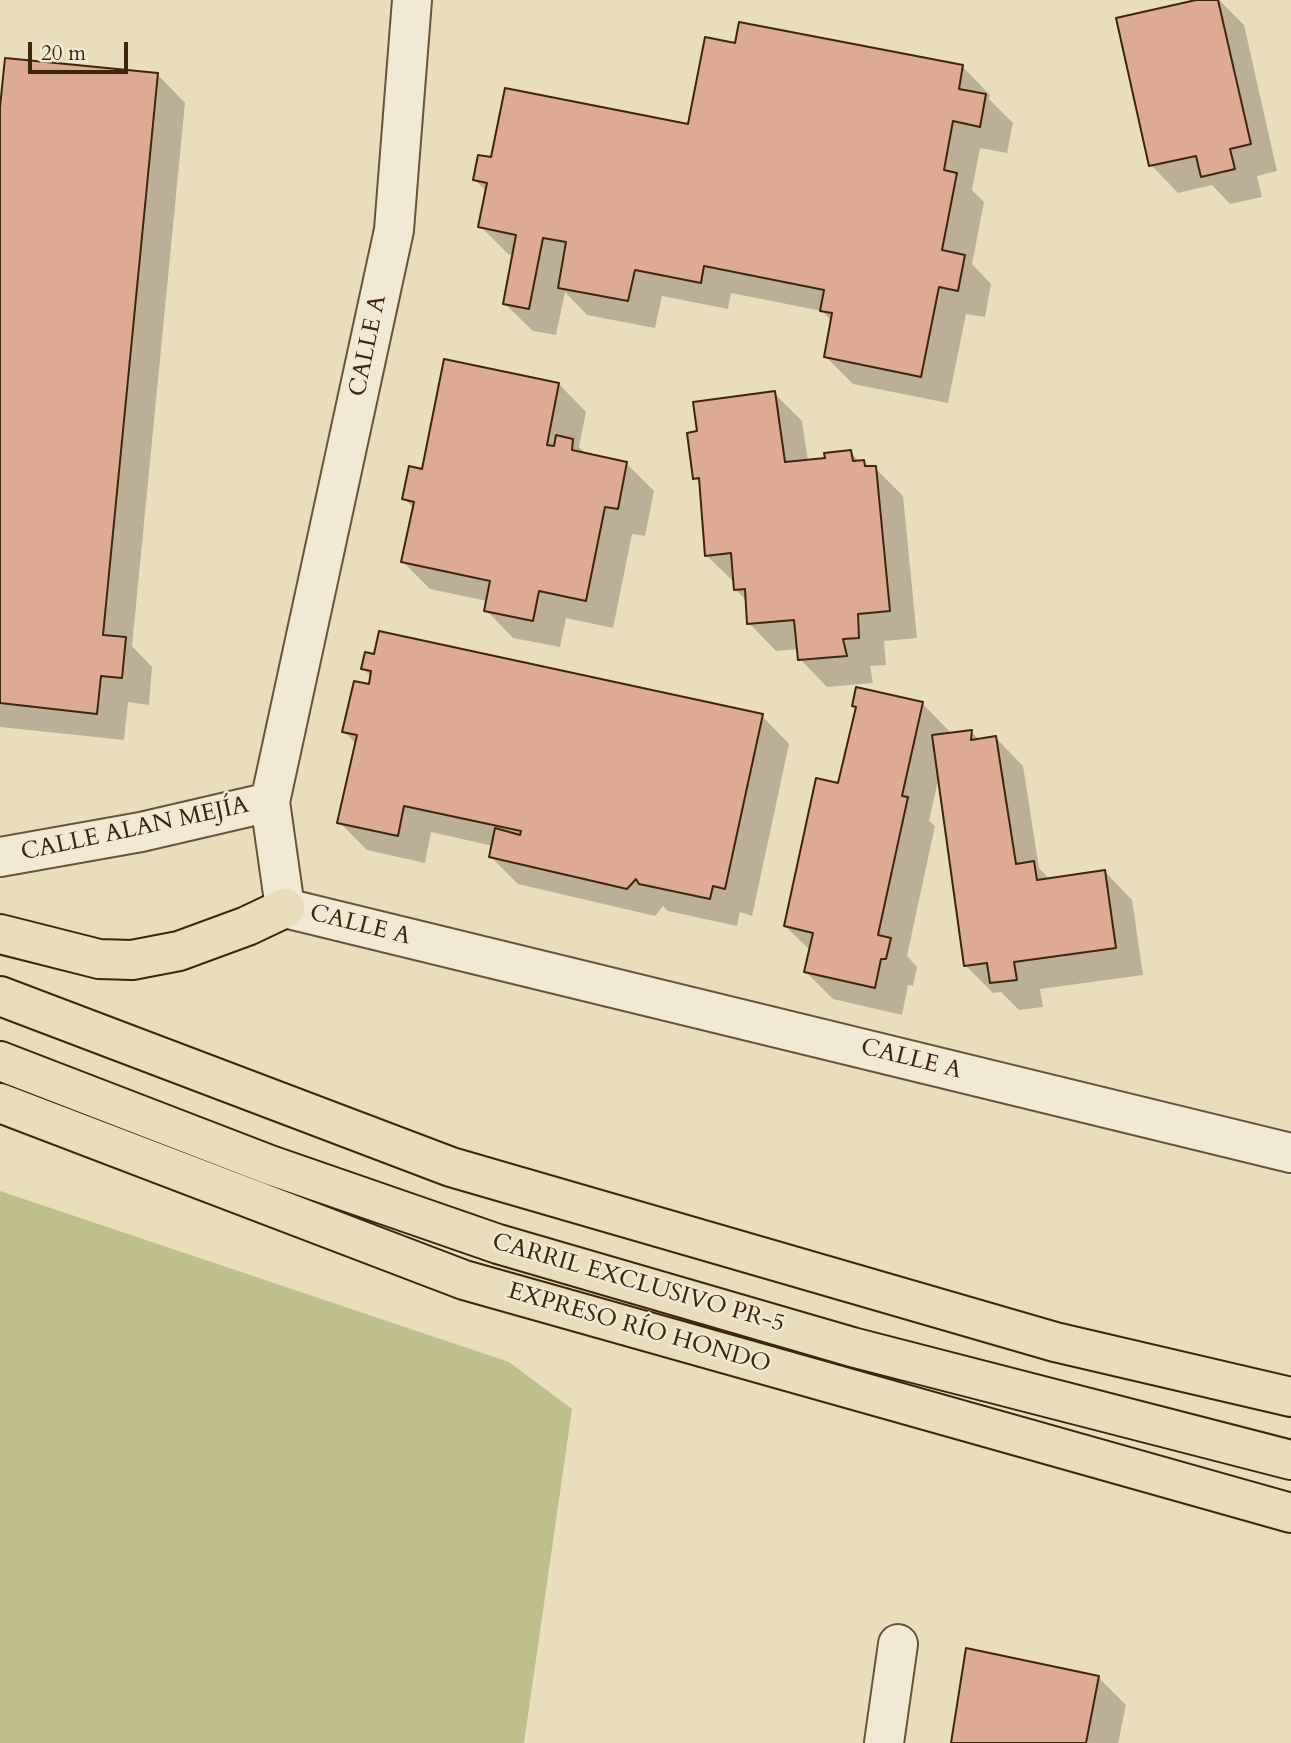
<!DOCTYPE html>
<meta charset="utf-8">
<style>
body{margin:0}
#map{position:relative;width:1291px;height:1743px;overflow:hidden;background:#eaddbb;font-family:Cardo,serif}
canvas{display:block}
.scale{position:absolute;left:28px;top:42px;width:100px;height:32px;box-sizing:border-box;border:4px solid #3d260b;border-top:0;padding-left:9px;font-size:21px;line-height:24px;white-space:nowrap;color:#3d260b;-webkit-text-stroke:5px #f1e9d3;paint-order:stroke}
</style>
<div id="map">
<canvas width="1291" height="1743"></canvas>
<div class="scale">20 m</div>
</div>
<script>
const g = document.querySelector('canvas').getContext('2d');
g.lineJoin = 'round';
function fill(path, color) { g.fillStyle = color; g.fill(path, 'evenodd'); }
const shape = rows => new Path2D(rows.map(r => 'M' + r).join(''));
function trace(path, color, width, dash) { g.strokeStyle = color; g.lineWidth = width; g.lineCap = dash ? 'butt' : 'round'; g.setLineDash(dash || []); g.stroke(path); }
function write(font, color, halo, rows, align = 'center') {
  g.font = font + ' Cardo,serif'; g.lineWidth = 5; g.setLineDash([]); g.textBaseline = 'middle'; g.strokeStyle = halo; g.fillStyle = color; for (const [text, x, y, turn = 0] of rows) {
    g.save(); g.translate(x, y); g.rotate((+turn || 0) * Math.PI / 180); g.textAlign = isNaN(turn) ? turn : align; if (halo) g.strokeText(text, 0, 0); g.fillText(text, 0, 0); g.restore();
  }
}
const green = shape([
 [0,1191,509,1362,572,1409,524,1743,0,1743]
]);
const shadow = shape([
 [1204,0,1219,0,1244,25,1277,171,1257,176,1262,197,1230,204,1212,185,1178,193,1151,165],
 [736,45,963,67,990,95,989,99,1013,123,1007,153,980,148,972,190,984,202,972,264,991,284,985,317,966,314,948,403,853,384,826,357,832,321,822,311,731,293,728,309,662,296,655,328,587,315,565,292,556,335,533,331,505,304,514,255,508,254,480,226,487,192,475,180,493,159,689,126],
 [158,75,185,103,132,646,152,667,149,705,128,702,124,740,0,727,0,125],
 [559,384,586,412,579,447,587,455,626,463,654,491,645,536,632,534,613,628,566,618,560,647,513,638,486,610,487,601,430,589,403,562,414,508,403,498,423,471],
 [774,393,802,421,808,461,827,459,850,452,860,462,864,462,870,468,875,468,903,496,917,638,884,641,886,665,870,666,873,683,827,687,800,659,799,649,776,651,749,623,747,601,735,589,735,583,706,555,701,484,695,478,699,433],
 [363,669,762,716,789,744,752,916,740,912,737,926,668,911,663,906,655,916,518,884,490,856,493,846,431,832,425,863,367,850,339,822,356,744,344,731,370,686,372,677],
 [922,703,949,731,948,735,971,732,980,740,996,738,1023,766,1039,868,1050,880,1105,872,1132,900,1143,975,1040,989,1043,1007,1019,1010,1001,992,993,993,966,966,939,776,929,821,935,826,907,956,917,967,913,986,908,985,902,1015,833,999,806,972,811,951,785,926,839,785,858,709,854,705],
 [1098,1677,1126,1705,1118,1743,953,1743]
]);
const building = shape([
 [1196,0,1218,0,1251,144,1230,149,1235,169,1201,177,1196,156,1149,166,1116,18,1196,0],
 [739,22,963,65,959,89,986,94,980,127,953,121,944,170,957,173,942,250,965,255,958,291,939,287,921,377,824,357,832,313,820,311,824,290,704,266,701,283,635,270,628,301,558,288,566,242,543,238,529,309,503,304,516,235,478,227,487,183,473,180,478,155,491,157,505,88,688,124,705,37,735,43,739,22],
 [5,58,158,73,103,635,126,637,122,678,101,676,97,714,0,703,0,107,5,58],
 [444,359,559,383,547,445,554,446,556,435,573,439,572,450,627,462,618,509,605,507,586,601,539,591,533,621,484,611,490,581,401,562,414,502,402,499,409,466,422,469,444,359],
 [775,391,785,462,825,458,824,453,851,450,853,461,864,460,865,466,876,466,890,611,858,614,859,638,843,639,847,656,798,660,794,620,747,624,745,589,734,590,731,553,705,556,699,478,693,479,687,433,697,431,693,402,775,391],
 [379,631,763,714,725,889,713,886,710,899,639,884,636,879,627,889,489,857,495,828,520,835,521,831,404,806,398,836,337,823,357,735,342,732,354,681,369,684,371,671,361,669,365,652,374,654,379,631],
 [856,687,923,702,902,796,908,797,878,935,891,938,886,959,881,959,875,988,804,972,813,933,784,926,816,778,838,783,856,707,852,706,856,687],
 [972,730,971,740,996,736,1016,864,1034,861,1037,880,1105,870,1116,948,1014,962,1017,980,990,983,987,963,964,966,932,735,972,730],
 [966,1648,1099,1676,1086,1743,951,1743,966,1648]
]);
const minor = shape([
 [412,0,394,230,270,802,285,908,1291,1153],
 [0,857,141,832,270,802],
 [884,1743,898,1644]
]);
const highway = shape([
 [0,934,99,959,132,960,179,951,247,926,285,908],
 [0,996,451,1167,1055,1342,1291,1397],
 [0,1061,270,1165,498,1244,852,1347,1291,1460],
 [0,1103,464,1280,1291,1513]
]);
const streetNames = [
 ["CALLE A",369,346,-78],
 ["CALLE ALAN MEJÍA",135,830,-12],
 ["CALLE A",360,926,14],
 ["CALLE A",911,1060,14],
 ["CARRIL EXCLUSIVO PR-5",638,1284,16],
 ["EXPRESO RÍO HONDO",639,1329,16]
];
fill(green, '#bebf8b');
fill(shadow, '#0003');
fill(building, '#ddaa93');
trace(building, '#3d260b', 2);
trace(minor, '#685437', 42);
trace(highway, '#3d260b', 42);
trace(minor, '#f1e9d3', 38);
trace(highway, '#eaddbb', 38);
write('24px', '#3d260b', '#f1e9d3', streetNames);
</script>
